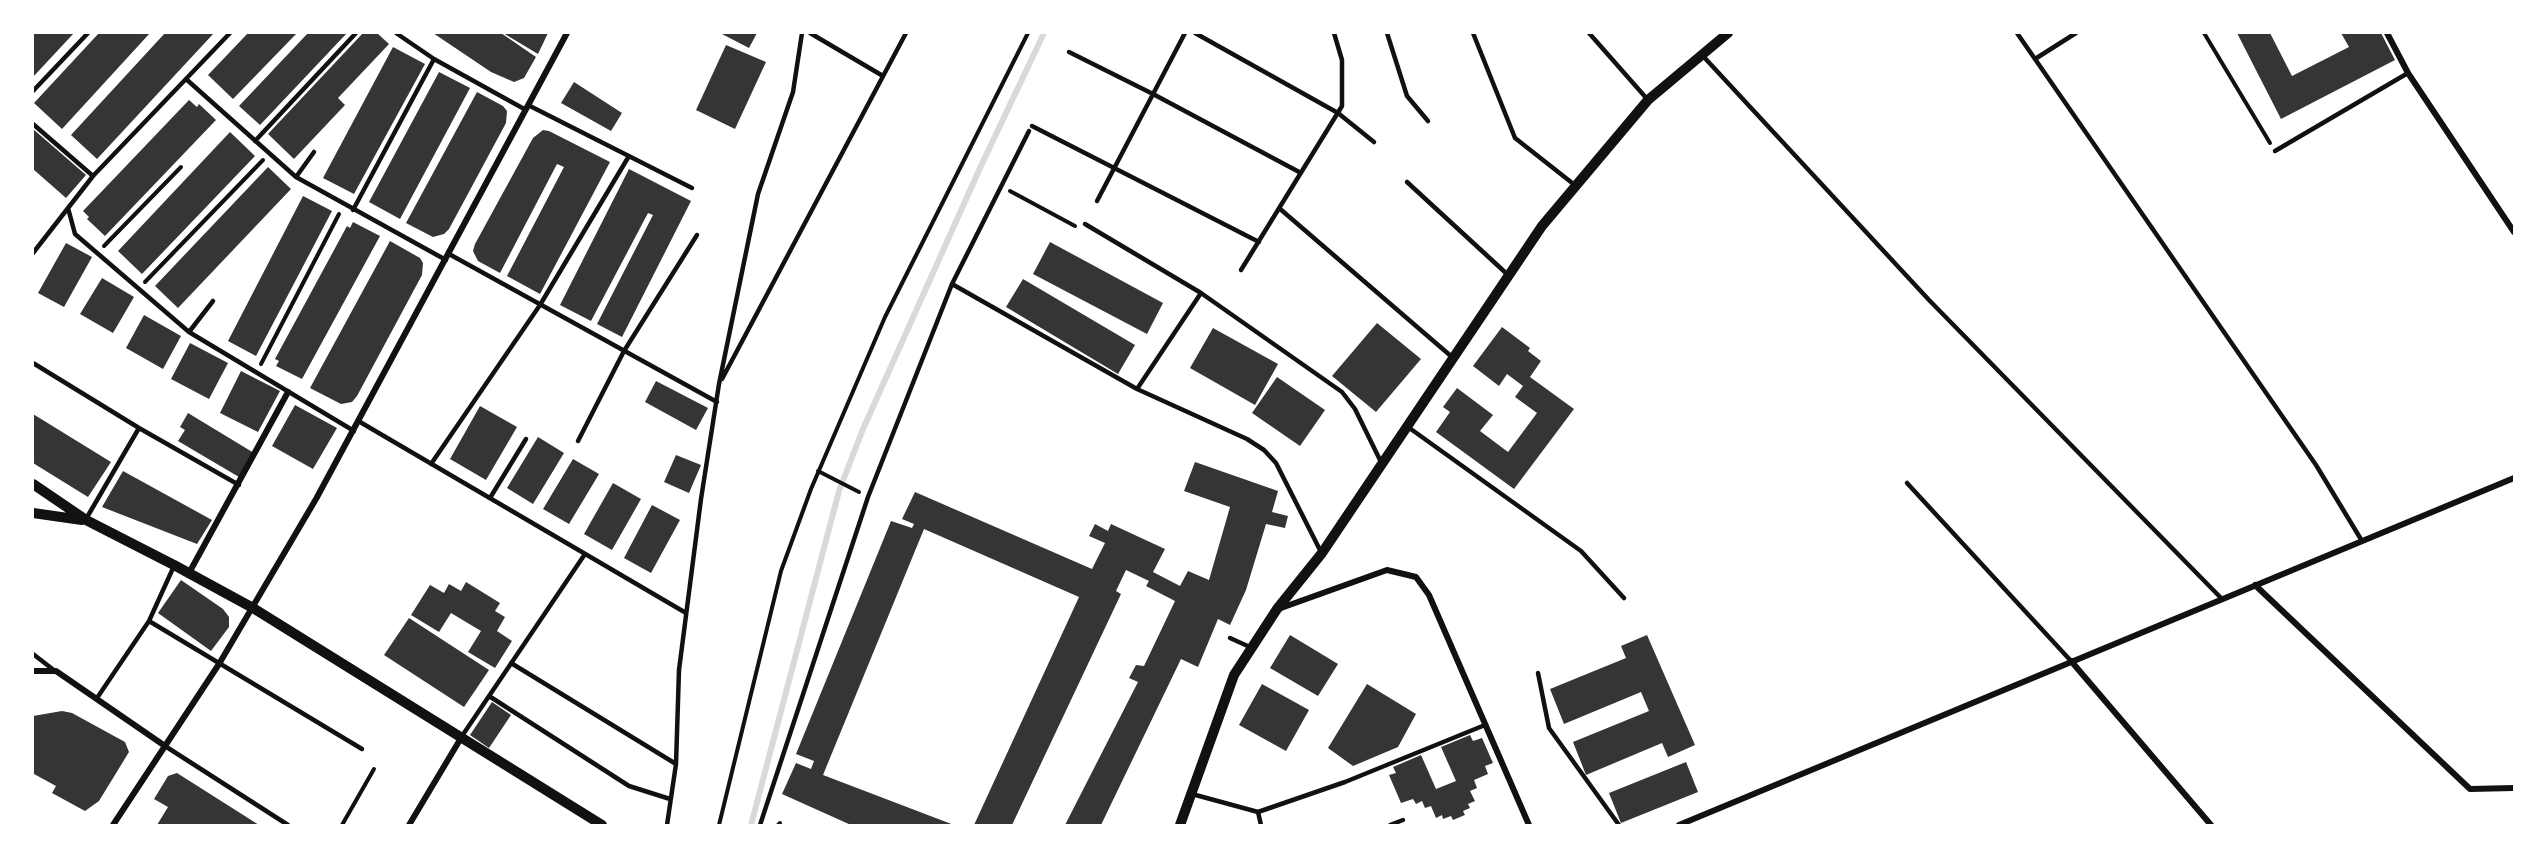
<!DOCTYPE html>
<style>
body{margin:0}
#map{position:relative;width:2547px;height:858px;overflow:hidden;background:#fff;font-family:Quicksand,sans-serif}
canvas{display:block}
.frame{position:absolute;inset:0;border:34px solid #fff;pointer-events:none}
</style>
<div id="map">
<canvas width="2547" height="858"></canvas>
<div class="frame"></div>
</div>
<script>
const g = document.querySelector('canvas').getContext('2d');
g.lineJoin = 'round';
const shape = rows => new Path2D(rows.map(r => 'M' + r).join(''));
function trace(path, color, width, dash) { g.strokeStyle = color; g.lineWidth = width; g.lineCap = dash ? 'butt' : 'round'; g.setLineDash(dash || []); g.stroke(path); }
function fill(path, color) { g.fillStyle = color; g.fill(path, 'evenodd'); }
const stream = shape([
 [751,825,839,491,863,429,980,168,1044,33]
]);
const building = shape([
 [33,33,74,33,33,77],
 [99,33,150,33,62,129,34,103],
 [165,33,214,33,97,159,71,135],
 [248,33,297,33,233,99,208,75],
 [308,33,347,33,260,125,239,106],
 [363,33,377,33,389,44,338,98,345,105,294,159,268,134],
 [433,33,501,33,536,57,524,78,514,82,491,72],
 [503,33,548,33,538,54],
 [720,33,757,33,749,48],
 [2237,33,2270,33,2292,76,2349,47,2341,33,2381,33,2395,60,2281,119],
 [726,45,766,62,735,129,696,110],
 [393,47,425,64,354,194,323,178],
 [439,72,470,88,400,219,369,202],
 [574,82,622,113,611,131,561,103],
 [477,92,503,106,507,111,506,123,449,229,444,234,433,237,406,223],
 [189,100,197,107,199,104,216,120,105,236,87,219,89,217,83,211],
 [33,129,86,175,66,198,33,169],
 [543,130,549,131,610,162,540,294,507,276,564,167,557,164,500,273,478,261,473,251,475,244,533,138],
 [230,132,255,156,142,274,118,251],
 [268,167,291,189,178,308,155,286],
 [629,169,691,201,622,337,597,324,653,215,648,213,591,321,560,305],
 [303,196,332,211,256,356,228,341],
 [353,222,380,236,302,379,276,366,279,361,275,359,347,226,350,228],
 [390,241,420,258,423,263,422,275,357,396,352,402,341,404,310,388],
 [1050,242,1163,303,1147,334,1033,274],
 [66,243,92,257,64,307,38,293],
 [102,278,134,297,113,333,80,314],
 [1023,279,1135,345,1118,374,1006,307],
 [144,315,181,336,163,369,126,348],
 [1377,323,1421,359,1376,412,1332,376],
 [1502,327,1530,348,1528,351,1541,361,1530,377,1574,409,1514,489,1436,432,1450,412,1443,407,1457,388,1493,415,1480,431,1508,452,1537,413,1515,397,1523,386,1507,374,1499,386,1473,366],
 [1213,328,1278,364,1255,405,1190,368],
 [190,343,228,363,209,399,171,379],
 [241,371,280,391,258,432,220,413],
 [1277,377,1325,410,1300,446,1252,413],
 [656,381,708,408,696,430,645,402],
 [295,405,337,428,313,469,272,446],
 [480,406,517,427,486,480,450,459],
 [188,413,254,453,239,477,178,441,185,430,180,427],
 [33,414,111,462,88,497,33,463],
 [538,437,564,453,533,504,507,488],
 [676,455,701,465,689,493,664,482],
 [573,459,599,474,569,524,543,509],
 [1195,462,1278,491,1272,512,1288,516,1285,528,1266,524,1246,590,1230,625,1218,619,1198,667,1181,659,1101,825,1065,825,1138,682,1129,678,1136,665,1144,666,1175,601,1146,586,1149,581,1126,570,1116,591,1121,594,1012,825,974,825,1079,597,924,529,823,775,954,825,851,825,782,794,796,763,811,769,814,761,796,754,891,521,912,528,914,524,902,519,915,492,1092,569,1105,543,1089,536,1095,524,1108,531,1111,524,1165,549,1153,572,1180,586,1188,571,1209,580,1230,507,1184,491],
 [123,471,212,520,197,544,102,507],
 [613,483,641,499,612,550,584,534],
 [652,505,680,520,651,573,624,558],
 [181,580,223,609,229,617,229,627,211,651,158,613],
 [466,582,500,603,495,611,505,617,497,631,512,641,495,668,468,652,481,631,451,613,439,632,411,615,430,585,444,593,449,584,461,591],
 [409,618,489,670,464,707,384,655],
 [1290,635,1338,664,1318,696,1270,668],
 [1647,635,1695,745,1668,757,1662,743,1586,775,1573,742,1649,711,1641,692,1564,724,1550,689,1626,658,1621,646],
 [1262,684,1309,710,1286,751,1239,725],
 [1367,684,1416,714,1398,747,1353,766,1328,748],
 [492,702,511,715,489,748,470,735],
 [62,711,72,713,125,742,129,752,99,801,85,811,52,793,56,786,34,774,33,771,33,716],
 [1470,735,1473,741,1482,738,1493,763,1485,766,1488,774,1474,780,1477,788,1470,791,1475,801,1468,804,1470,808,1463,811,1465,815,1453,820,1451,816,1443,819,1442,815,1436,818,1431,806,1425,808,1422,801,1416,804,1413,799,1401,803,1389,775,1396,773,1393,767,1421,755,1436,789,1456,781,1441,747],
 [1686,762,1698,792,1621,823,1609,793],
 [177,773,259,825,157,825,168,807,154,799,168,776]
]);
const path = shape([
 [2204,33,2270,143],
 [1010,191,1075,226],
 [104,246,181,167],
 [145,282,263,160],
 [261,364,339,214],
 [818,471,859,492],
 [342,825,374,769],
 [719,825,781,571,811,489,885,317,1028,33],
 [778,825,780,823]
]);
const service = shape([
 [396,33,434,59,526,110],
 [810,33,883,76],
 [1195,33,1338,113,1374,142],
 [1387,33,1407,96,1428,121],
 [1473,33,1515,138,1576,186],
 [1589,33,1648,100],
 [2017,33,2316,465,2362,541],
 [1069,52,1153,94,1301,173],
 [1702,55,1929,300,2222,599],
 [2035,59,2076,33],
 [186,79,296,177,446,260],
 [33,91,88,33],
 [528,105,692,188],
 [33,124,93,176],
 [1032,126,1259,242],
 [255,141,356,33],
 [2275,151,2408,73],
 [296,177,314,152],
 [1407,182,1507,274],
 [1097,201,1185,33],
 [68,208,75,234,189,332,354,431],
 [1279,208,1452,357],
 [353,210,434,59],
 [1085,224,1201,293,1342,392,1355,409,1381,462],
 [33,253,93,176,230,33],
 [449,254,717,402],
 [1241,270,1342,106,1342,60,1334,33],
 [952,284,1137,389,1247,439,1264,450,1276,463,1321,552],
 [189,332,213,301],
 [33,363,139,428,239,485],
 [722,379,906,33],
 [1137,389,1201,293],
 [360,422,686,613],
 [1408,427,1581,551,1624,598],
 [578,441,624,351,697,235],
 [431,464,540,305,629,156],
 [1907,483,2071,661],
 [490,498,526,439],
 [86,519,139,428],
 [149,621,362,749],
 [1230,638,1252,648],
 [33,654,55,671],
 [511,663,676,764],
 [1538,673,1549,728,1619,825],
 [489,696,629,786,670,799],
 [97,698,149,621,174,566],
 [462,736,585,554],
 [165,746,288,825],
 [1192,794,1258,812,1345,782,1485,725],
 [1258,812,1261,825],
 [667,825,676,764,679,670,701,499,719,384,758,194,793,92,802,33],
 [760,825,868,497,952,284,1029,131],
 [1390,825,1403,820]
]);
const minor = shape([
 [2387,33,2408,73,2514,232],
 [189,573,288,392],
 [2255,585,2470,789,2514,788],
 [1281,608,1387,570,1416,577,1429,595,1529,825],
 [2071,661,2211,825],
 [33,671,56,671,165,746],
 [113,825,219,664,316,499,567,33],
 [409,825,461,738],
 [1679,825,2514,478]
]);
const tertiary = shape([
 [33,484,86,520,174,565,253,608,602,825],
 [33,513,82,520],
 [1180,825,1234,675,1277,609,1322,553,1542,226,1648,100,1728,33]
]);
trace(stream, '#d9d9d9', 6);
fill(building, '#353535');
trace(path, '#111', 4);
trace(service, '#111', 4.5);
trace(minor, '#111', 6);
trace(tertiary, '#111', 10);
</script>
